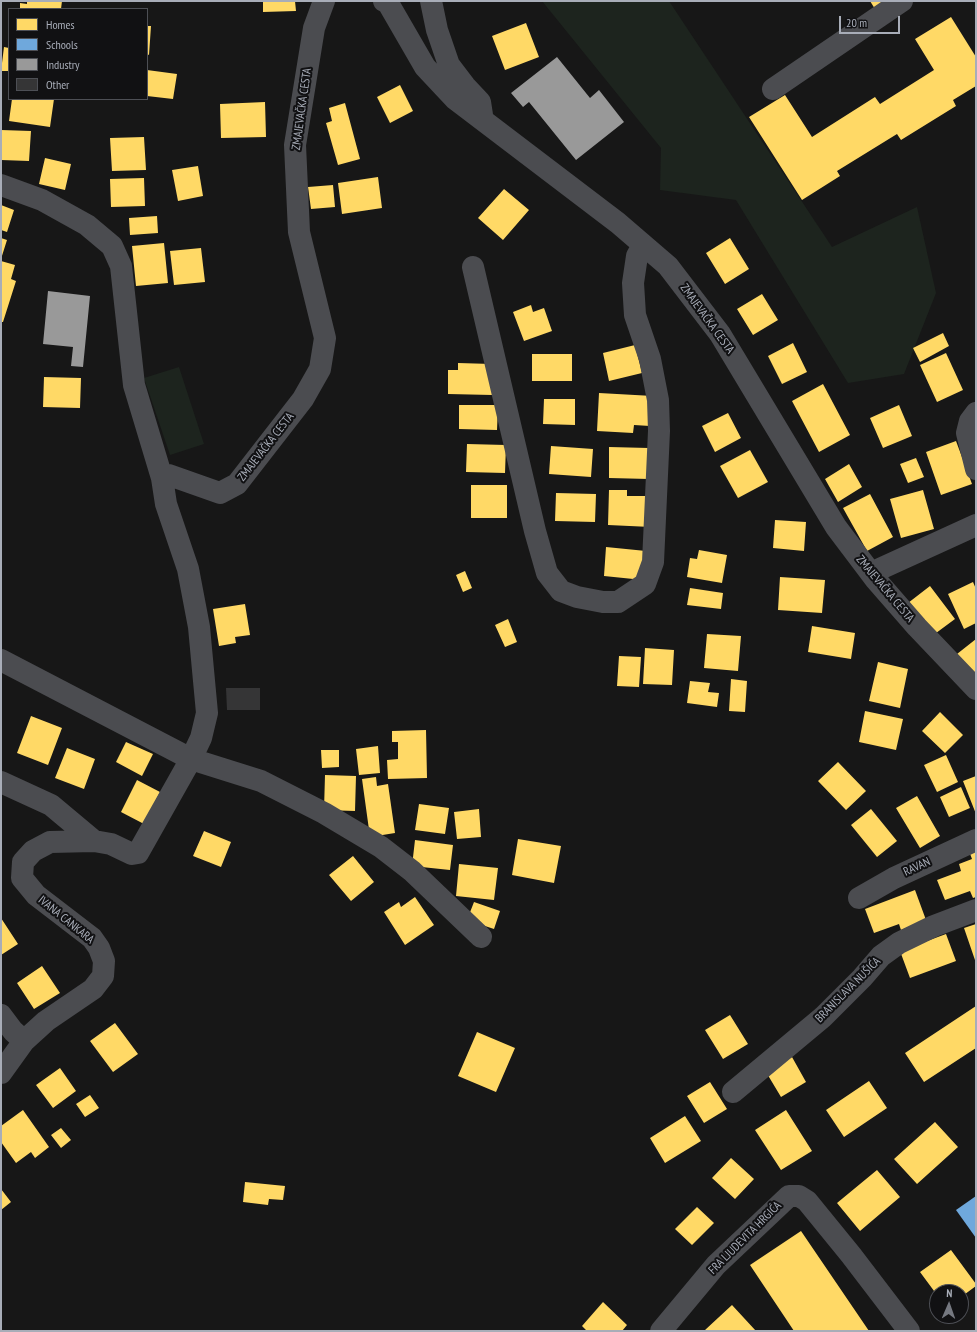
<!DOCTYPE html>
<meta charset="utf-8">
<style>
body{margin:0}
#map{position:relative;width:977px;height:1332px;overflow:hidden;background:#171717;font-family:"PT Sans Narrow",sans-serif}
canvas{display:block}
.frame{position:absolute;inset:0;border:2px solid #a8adb8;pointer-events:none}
.legend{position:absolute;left:8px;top:8px;width:140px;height:92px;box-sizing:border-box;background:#111113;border:1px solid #4d4f55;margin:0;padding:5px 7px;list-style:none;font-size:12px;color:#a8adb8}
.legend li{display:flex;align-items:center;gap:8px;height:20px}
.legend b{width:20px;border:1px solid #4d4f55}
.north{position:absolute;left:929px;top:1284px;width:40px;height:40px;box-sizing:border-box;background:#111113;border:1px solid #4d4f55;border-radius:50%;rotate:2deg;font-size:11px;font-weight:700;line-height:16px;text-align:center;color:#a8adb8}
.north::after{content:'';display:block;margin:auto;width:14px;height:18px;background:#757880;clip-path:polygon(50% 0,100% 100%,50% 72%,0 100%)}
.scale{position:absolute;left:839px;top:16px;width:61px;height:18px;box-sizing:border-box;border:2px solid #a8adb8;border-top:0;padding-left:5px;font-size:12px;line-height:14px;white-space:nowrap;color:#a8adb8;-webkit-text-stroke:3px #111113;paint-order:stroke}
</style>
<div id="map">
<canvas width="977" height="1332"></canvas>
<div class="frame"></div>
<ul class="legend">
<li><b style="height:11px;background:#ffd966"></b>Homes</li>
<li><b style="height:11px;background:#6fa8dc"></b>Schools</li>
<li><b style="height:11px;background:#999"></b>Industry</li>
<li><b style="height:11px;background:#353536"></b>Other</li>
</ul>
<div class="north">N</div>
<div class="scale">20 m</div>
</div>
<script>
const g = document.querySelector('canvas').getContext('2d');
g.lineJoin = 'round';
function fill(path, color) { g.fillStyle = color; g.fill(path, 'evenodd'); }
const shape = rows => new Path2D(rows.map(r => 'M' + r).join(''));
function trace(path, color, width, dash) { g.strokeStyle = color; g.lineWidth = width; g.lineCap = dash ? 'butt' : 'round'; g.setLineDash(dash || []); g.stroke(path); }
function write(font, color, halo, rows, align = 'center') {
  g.font = font + ' "PT Sans Narrow",sans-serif'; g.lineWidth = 4; g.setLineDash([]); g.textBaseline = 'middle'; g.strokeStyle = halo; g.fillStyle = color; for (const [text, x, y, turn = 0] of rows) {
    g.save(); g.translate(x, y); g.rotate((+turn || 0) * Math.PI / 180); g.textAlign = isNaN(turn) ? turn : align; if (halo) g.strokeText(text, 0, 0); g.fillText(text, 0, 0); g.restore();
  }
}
const green = shape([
 [542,1,669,1,832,247,917,207,936,293,904,374,848,383,736,200,660,190,661,148],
 [179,367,204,444,170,455,144,378]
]);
const homes = shape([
 [27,1,62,1,61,9,20,9,20,3,27,4],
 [263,1,295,1,296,11,263,12],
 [870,1,888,1,875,9],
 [951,17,976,57,976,86,953,100,956,106,901,140,897,134,837,171,840,176,802,200,749,117,785,95,812,137,875,97,880,104,934,70,915,39],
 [526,23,539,57,505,70,492,36],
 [147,26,151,26,149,55,147,54],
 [4,47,9,48,9,71,1,71],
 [147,70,177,74,173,99,147,96],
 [400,85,413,111,390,123,377,97],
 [12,99,54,99,50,127,9,121],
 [265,102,266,137,221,138,220,104],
 [345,103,360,159,338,165,326,123,332,121,329,108],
 [1,130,31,131,29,161,1,160],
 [144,137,146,170,112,171,110,138],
 [45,158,71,164,65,190,39,184],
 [198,166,203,196,178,201,172,170],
 [378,177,382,208,342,214,338,183],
 [144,178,145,206,111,207,110,179],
 [333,185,335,207,311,209,308,187],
 [504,189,529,210,503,240,478,218],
 [1,205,14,210,7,232,1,230],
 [157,216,158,233,130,235,129,218],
 [1,238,7,240,1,259],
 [730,238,749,269,725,284,706,253],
 [164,243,168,283,136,286,132,246],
 [201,248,205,282,174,285,170,251],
 [1,261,15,265,11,279,16,281,3,322,1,322],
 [762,294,778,320,753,335,737,309],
 [531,305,533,312,544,308,552,331,524,341,513,312],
 [943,333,949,346,920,362,913,348],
 [793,343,807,372,782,384,768,356],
 [635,345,642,373,609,381,603,353],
 [946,353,963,390,937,402,920,365],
 [532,354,572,354,572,381,532,381],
 [458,363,492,364,492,395,448,394,448,370,458,370],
 [44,377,81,378,80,408,43,407],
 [823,384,850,435,819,452,792,401],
 [599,393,653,396,650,426,634,425,633,433,597,431],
 [544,399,575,399,575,425,543,424],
 [459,405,498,405,497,430,459,429],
 [899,405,912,436,883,448,870,418],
 [728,413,741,438,715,452,702,426],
 [956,441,972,484,941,495,926,452],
 [467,444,506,445,505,473,466,472],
 [551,446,593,449,591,477,549,474],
 [609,447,649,448,649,479,609,478],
 [750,450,768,482,738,498,720,466],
 [916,458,924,477,908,483,900,464],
 [849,464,862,487,838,502,825,479],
 [471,485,507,485,507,518,471,518],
 [609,490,627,490,627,496,651,496,651,527,608,525],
 [923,490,934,529,901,538,890,499],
 [556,493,596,494,595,522,555,521],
 [870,494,893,537,867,551,843,508],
 [775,520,806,522,804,551,773,548],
 [606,547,646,551,643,580,604,576],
 [699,550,727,555,722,583,687,577,690,558,697,559],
 [465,571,472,588,463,592,456,575],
 [780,577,825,580,822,613,778,610],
 [973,582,976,589,976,623,964,629,948,594],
 [930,586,955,619,932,636,908,603],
 [690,588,723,593,721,609,687,605],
 [245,604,250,635,235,637,236,643,219,646,213,609],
 [508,619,517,642,505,647,495,625],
 [812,626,855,633,851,659,808,652],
 [707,634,741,636,738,671,704,668],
 [976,639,976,677,957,654],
 [645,648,674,650,672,685,643,684],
 [619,656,641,657,639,687,617,686],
 [878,662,908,669,900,708,869,701],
 [731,679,747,681,745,712,729,711],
 [690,681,710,683,708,692,719,693,717,707,687,703],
 [865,711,903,719,896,750,859,742],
 [940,712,963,735,945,753,922,731],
 [31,716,62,728,48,765,17,753],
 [426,730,427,778,388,779,387,760,398,759,398,742,392,742,392,731],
 [126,742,153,754,142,776,116,762],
 [378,746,380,773,359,775,356,749],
 [67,748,95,759,84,789,55,778],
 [321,750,339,750,339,767,322,768],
 [946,755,958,782,937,792,924,765],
 [838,762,866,791,846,810,818,781],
 [325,775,356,776,355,811,324,810],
 [976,776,976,814,963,781],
 [376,777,377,786,388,784,395,833,370,837,362,779],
 [137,780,160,792,144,824,121,812],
 [961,787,970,808,949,817,940,797],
 [917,796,940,836,920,848,896,808],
 [419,804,449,808,445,834,415,830],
 [479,809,481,837,457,839,454,812],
 [871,809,897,841,877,857,851,825],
 [204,831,231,842,221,867,193,856],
 [518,839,561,846,554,883,512,875],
 [415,840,453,845,450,870,412,866],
 [976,849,976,897,973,898,970,891,945,900,937,880,961,871,959,864,972,859,969,851],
 [353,856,374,882,351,901,329,875],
 [459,864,498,868,494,900,456,896],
 [915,890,926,920,901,930,899,924,874,933,865,909],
 [415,897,434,925,405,945,384,912,399,902,401,907],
 [474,902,500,911,494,929,467,920],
 [1,918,18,944,1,955],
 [976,924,976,963,964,928],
 [946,934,956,961,910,978,900,951],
 [42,966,60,993,34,1009,17,983],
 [976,1006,976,1048,924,1082,905,1053],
 [730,1015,748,1044,723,1059,705,1030],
 [115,1023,138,1054,113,1072,90,1041],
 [477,1032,515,1048,496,1092,458,1076],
 [792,1057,806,1082,781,1097,766,1072],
 [60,1068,76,1091,53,1108,36,1085],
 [869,1081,887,1108,844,1137,826,1110],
 [710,1082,727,1109,704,1123,687,1096],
 [90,1095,99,1108,85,1117,76,1104],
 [23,1110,49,1147,35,1158,31,1152,16,1163,1,1142,1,1126],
 [786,1110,812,1151,781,1170,755,1130],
 [685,1116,701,1141,665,1163,650,1138],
 [935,1122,958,1147,917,1184,894,1159],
 [61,1128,71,1140,61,1148,51,1135],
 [731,1158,754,1179,735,1199,712,1178],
 [877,1170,900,1197,860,1231,837,1203],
 [245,1182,285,1186,283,1200,269,1199,268,1205,243,1202],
 [1,1189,11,1202,1,1210],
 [697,1207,714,1223,692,1245,675,1229],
 [801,1231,869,1331,794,1331,750,1265],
 [951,1250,976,1284,976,1286,961,1297,961,1292,937,1292,937,1295,920,1272],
 [603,1302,627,1325,622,1331,587,1331,582,1326],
 [732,1305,756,1331,706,1331,705,1330]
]);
const schools = shape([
 [976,1196,976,1238,956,1210]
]);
const industry = shape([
 [557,57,590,98,599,90,624,122,576,160,529,102,523,107,511,93],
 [48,291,90,296,83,367,71,366,73,347,43,344]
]);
const building = shape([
 [226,688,260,688,260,710,227,710]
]);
const minor = shape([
 [384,1,388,3,425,67,455,99,618,223,668,266,720,334,836,527,876,580,917,627,976,689],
 [431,1,437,30,449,65,465,86,480,102,482,115],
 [773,89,902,1],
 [1,185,42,200,87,225,112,246,121,266,134,385,162,478,169,475,220,493,237,484,303,399,320,369,325,338,299,232,295,145,314,28,324,1],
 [473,267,535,531,547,573,561,591,577,597,603,602,618,602,645,584,653,562,659,431,658,400,650,359,635,315,633,283,637,256,643,245],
 [976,413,970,421,967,433,976,469],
 [871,573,976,525],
 [1,660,191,759,261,781,324,813,381,847,412,871,481,937],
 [1,782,51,805,94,841],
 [859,898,894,878,976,840],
 [1,1015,13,1031,24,1041],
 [1,1073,24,1041,46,1021,93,989,103,976,104,961,99,948,92,938,36,895,22,878,23,862,33,851,50,842,94,841,111,844,132,854,138,853,191,759,201,738,207,713,199,627,188,569,166,504,162,478],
 [733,1092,823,1017,862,978,881,956,899,943,934,926,976,910],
 [661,1331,716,1265,789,1196,799,1196,807,1201,851,1255,909,1331]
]);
const streetNames = [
 ["ZMAJEVAČKA CESTA",302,109,-82],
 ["ZMAJEVAČKA CESTA",707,319,54],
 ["ZMAJEVAČKA CESTA",266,447,-52],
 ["ZMAJEVAČKA CESTA",885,589,50],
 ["RAVAN",917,867,-25],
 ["IVANA CANKARA",66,920,39],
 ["BRANISLAVA NUŠIĆA",848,990,-45],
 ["FRA LJUDEVITA HRGIĆA",745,1238,-45]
];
fill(green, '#1d241e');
fill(homes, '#ffd966');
fill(schools, '#6fa8dc');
fill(industry, '#999');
fill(building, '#353536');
trace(minor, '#4b4c50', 22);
write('12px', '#a8adb8', '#111113', streetNames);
</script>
